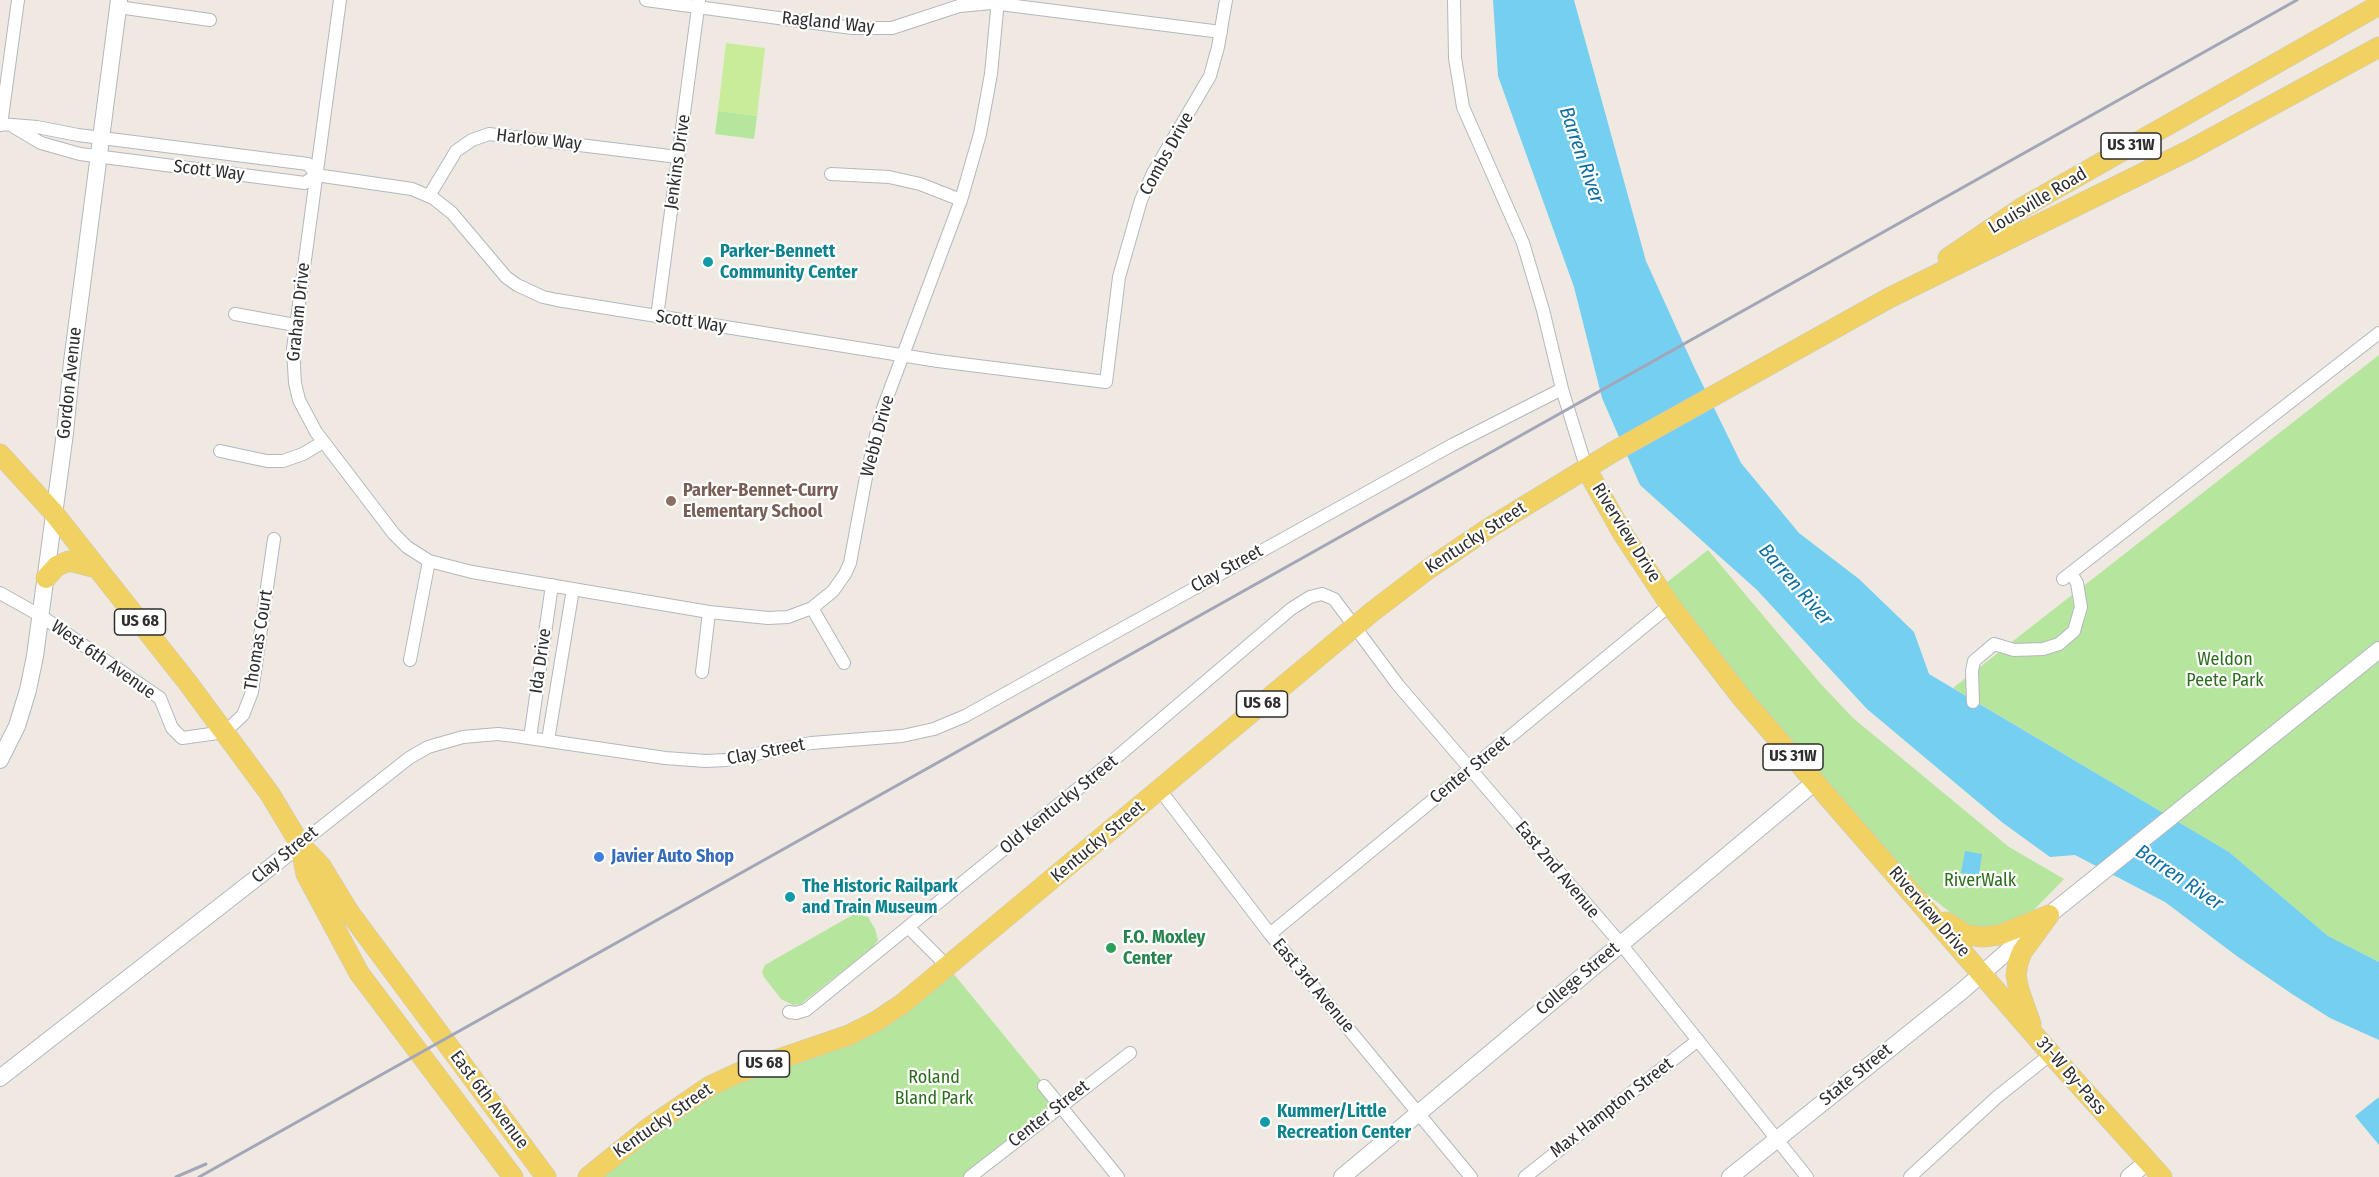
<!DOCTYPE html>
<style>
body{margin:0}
canvas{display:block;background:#efe9e1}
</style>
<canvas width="2379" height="1177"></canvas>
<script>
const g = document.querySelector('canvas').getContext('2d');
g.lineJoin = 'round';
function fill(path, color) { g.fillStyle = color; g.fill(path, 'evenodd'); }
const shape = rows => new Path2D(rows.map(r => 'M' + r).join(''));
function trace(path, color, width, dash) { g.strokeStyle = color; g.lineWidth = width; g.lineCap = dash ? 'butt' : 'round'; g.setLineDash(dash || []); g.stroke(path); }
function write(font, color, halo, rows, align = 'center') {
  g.font = font + ' "Fira Sans Condensed",sans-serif'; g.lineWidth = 4.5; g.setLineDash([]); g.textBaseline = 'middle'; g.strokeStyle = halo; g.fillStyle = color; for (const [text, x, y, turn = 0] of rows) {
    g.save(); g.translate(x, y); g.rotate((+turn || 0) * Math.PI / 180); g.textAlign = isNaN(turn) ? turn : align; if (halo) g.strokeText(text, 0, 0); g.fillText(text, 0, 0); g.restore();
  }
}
const green = shape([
 [718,111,757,116,754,139,715,134],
 [2379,355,2379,962,2328,936,2229,852,1953,688],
 [1708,550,1819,682,1853,718,2009,847,2064,879,2031,913,1999,930,1974,931,1923,891,1748,692,1666,583],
 [856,913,868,917,875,929,878,940,874,946,801,1004,793,1005,781,999,764,977,762,972,765,965],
 [948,967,1061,1105,970,1177,588,1177,698,1093,828,1043]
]);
const pitch = shape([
 [726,43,765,48,757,116,718,111]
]);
const water = shape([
 [1493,0,1574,0,1646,261,1694,367,1741,463,1799,533,1859,579,1914,632,1929,674,2229,852,2328,936,2379,962,2379,1040,2330,1018,2292,994,2238,957,2165,902,2075,855,2050,857,2003,823,1867,709,1757,590,1640,485,1602,398,1574,287,1498,76],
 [1965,851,1982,854,1979,875,1961,873],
 [2379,1097,2379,1145,2355,1116]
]);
const street = shape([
 [340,0,293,349,295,383,299,400,316,432,394,534,407,547,429,561,472,572,709,612,768,618,788,617,812,608,833,591,845,574,850,563,866,477,882,411,961,200,980,134,991,74,998,0],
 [646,0,852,28,892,28,959,6,992,3,1221,32],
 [1454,0,1455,58,1463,107,1523,243,1543,310,1562,389,1587,470],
 [118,7,210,20],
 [0,124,37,127,78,135,308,164,316,175],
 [1,125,18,0],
 [14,127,41,143,80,154,305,183,316,175,412,189,433,198,452,213,506,277,517,285,543,297,557,300,938,361,1106,382,1119,277,1141,200,1153,173,1210,76,1218,47,1226,0],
 [831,174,889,177,920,184,961,200],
 [429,196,456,151,472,140,489,134,678,157],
 [235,314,295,325],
 [657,317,699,0],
 [220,451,267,461,283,461,303,454,323,442],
 [2063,579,2379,333],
 [0,593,41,616,160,698,172,728,182,738,225,732,243,715,252,692,274,539],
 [812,608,844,663],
 [410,660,429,561],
 [702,672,709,612],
 [1973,702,1972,671,1974,661,1994,644,2014,650,2043,649,2059,644,2074,631,2081,607,2077,583,2071,573],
 [530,738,552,585],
 [548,740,573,589],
 [1160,790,1270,934,1471,1177],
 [300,844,409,758,428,747,463,737,498,734,515,736,665,758,706,761,726,760,811,743,902,736,934,729,965,716,1452,445,1562,389],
 [909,928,948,967],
 [1270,934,1670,605],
 [789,1012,796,1013,806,1010,1117,757,1291,609,1310,597,1322,594,1334,599,1398,685,1621,944,1807,1177],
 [1044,1086,1118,1177],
 [970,1177,1130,1053],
 [1525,1177,1698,1040],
 [1910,1177,1997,1097,2051,1054]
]);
const secondary = shape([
 [0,760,17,726,28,690,35,656,65,433,72,362,119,0],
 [0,1078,300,844],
 [1342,1177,1815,782],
 [1730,1177,1962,991,2049,915,2379,650],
 [2129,1177,2147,1162]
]);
const primary = shape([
 [1948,258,2020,209,2379,5],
 [0,454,53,512,188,683,270,794,300,844,321,866,349,912,546,1177],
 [1587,470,1623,534,1670,605,1742,698,2051,1054,2162,1177],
 [46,578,57,566,69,561,97,568],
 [300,844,306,874,359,973,513,1177],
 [1946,922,1967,935,1983,937,1999,935,2049,915],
 [2031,1024,2019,990,2016,975,2018,963,2022,952,2049,915],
 [588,1177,650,1127,710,1086,738,1073,849,1035,875,1022,902,1004,1372,612,1427,570,1489,528,1613,452,1889,298,2190,150,2379,47]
]);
const rail = shape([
 [176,1177,206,1164],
 [199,1177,2297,0]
]);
const markers = [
 [708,262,6,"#0f9aa8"],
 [671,501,6,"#8d6e63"],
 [599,857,6,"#3f7fe0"],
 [790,897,6,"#0f9aa8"],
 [1111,948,6,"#2e9e5b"],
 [1265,1122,6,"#0f9aa8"]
];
const shields = [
 [2131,146,60],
 [140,622,51],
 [1262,704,51],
 [1793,757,60],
 [764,1064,51]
];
const shieldNames = [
 ["US 31W",2131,146],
 ["US 68",140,622],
 ["US 68",1262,704],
 ["US 31W",1793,757],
 ["US 68",764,1064]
];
const streetNames = [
 ["Ragland Way",828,23,6],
 ["Harlow Way",539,140,6],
 ["Combs Drive",1167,154,-61],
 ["Jenkins Drive",678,162,-82],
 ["Scott Way",209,171,7],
 ["Louisville Road",2038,201,-31],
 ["Graham Drive",299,312,-84],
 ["Scott Way",691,322,9],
 ["Gordon Avenue",70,383,-84],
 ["Webb Drive",878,436,-75],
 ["Riverview Drive",1626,533,58],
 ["Kentucky Street",1476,538,-33],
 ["Clay Street",1227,569,-29],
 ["Thomas Court",259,640,-81],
 ["West 6th Avenue",103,660,35],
 ["Ida Drive",541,661,-82],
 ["Clay Street",766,752,-11],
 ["Center Street",1470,770,-39],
 ["Old Kentucky Street",1059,805,-39],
 ["Kentucky Street",1098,842,-40],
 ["Clay Street",285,855,-39],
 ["East 2nd Avenue",1557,870,50],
 ["Riverview Drive",1929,912,49],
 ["College Street",1578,979,-40],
 ["East 3rd Avenue",1313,986,50],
 ["State Street",1856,1075,-39],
 ["31-W By-Pass",2071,1076,49],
 ["East 6th Avenue",489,1100,53],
 ["Max Hampton Street",1612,1108,-38],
 ["Center Street",1049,1114,-38],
 ["Kentucky Street",663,1121,-35]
];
const cultureNames = [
 ["Parker-Bennett",720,252],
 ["Community Center",720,273],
 ["The Historic Railpark",802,887],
 ["and Train Museum",802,908],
 ["Kummer/Little",1277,1112],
 ["Recreation Center",1277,1133]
];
const educationNames = [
 ["Parker-Bennet-Curry",683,491],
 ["Elementary School",683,512]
];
const parkNames = [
 ["Weldon",2225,660],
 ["Peete Park",2225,681],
 ["RiverWalk",1980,881],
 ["Roland",934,1078],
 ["Bland Park",934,1099]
];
const shopNames = [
 ["Javier Auto Shop",611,857]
];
const leisureNames = [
 ["F.O. Moxley",1123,938],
 ["Center",1123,959]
];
const waterNames = [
 ["Barren River",1581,155,71],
 ["Barren River",1795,585,49],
 ["Barren River",2179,878,34]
];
fill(green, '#b6e59e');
fill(pitch, '#c9ec9a');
fill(water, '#75cff0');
trace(street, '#b4b7c1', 14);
trace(secondary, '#b4b7c1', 18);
trace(primary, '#c9c9c9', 21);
trace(street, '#fff', 12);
trace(secondary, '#fff', 16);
trace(primary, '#f2d163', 20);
trace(rail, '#a3a6b8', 3);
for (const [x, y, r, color] of markers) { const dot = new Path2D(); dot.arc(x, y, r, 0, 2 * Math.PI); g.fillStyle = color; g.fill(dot); trace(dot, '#fff', 2); }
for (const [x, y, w] of shields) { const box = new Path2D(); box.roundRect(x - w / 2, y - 13, w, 26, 4.5); g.fillStyle = '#fff'; g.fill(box); trace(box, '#2e2e2e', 1.5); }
write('bold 16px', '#2e2e2e', null, shieldNames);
write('18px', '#2e2e2e', '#fff', streetNames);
write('bold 18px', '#0d838f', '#fff', cultureNames, 'left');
write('bold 18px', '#785e54', '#fff', educationNames, 'left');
write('18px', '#2c6e1b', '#fff', parkNames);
write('bold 18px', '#366cbe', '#fff', shopNames, 'left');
write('bold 18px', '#27864d', '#fff', leisureNames, 'left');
write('italic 20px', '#0d6fa3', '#fff', waterNames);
</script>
